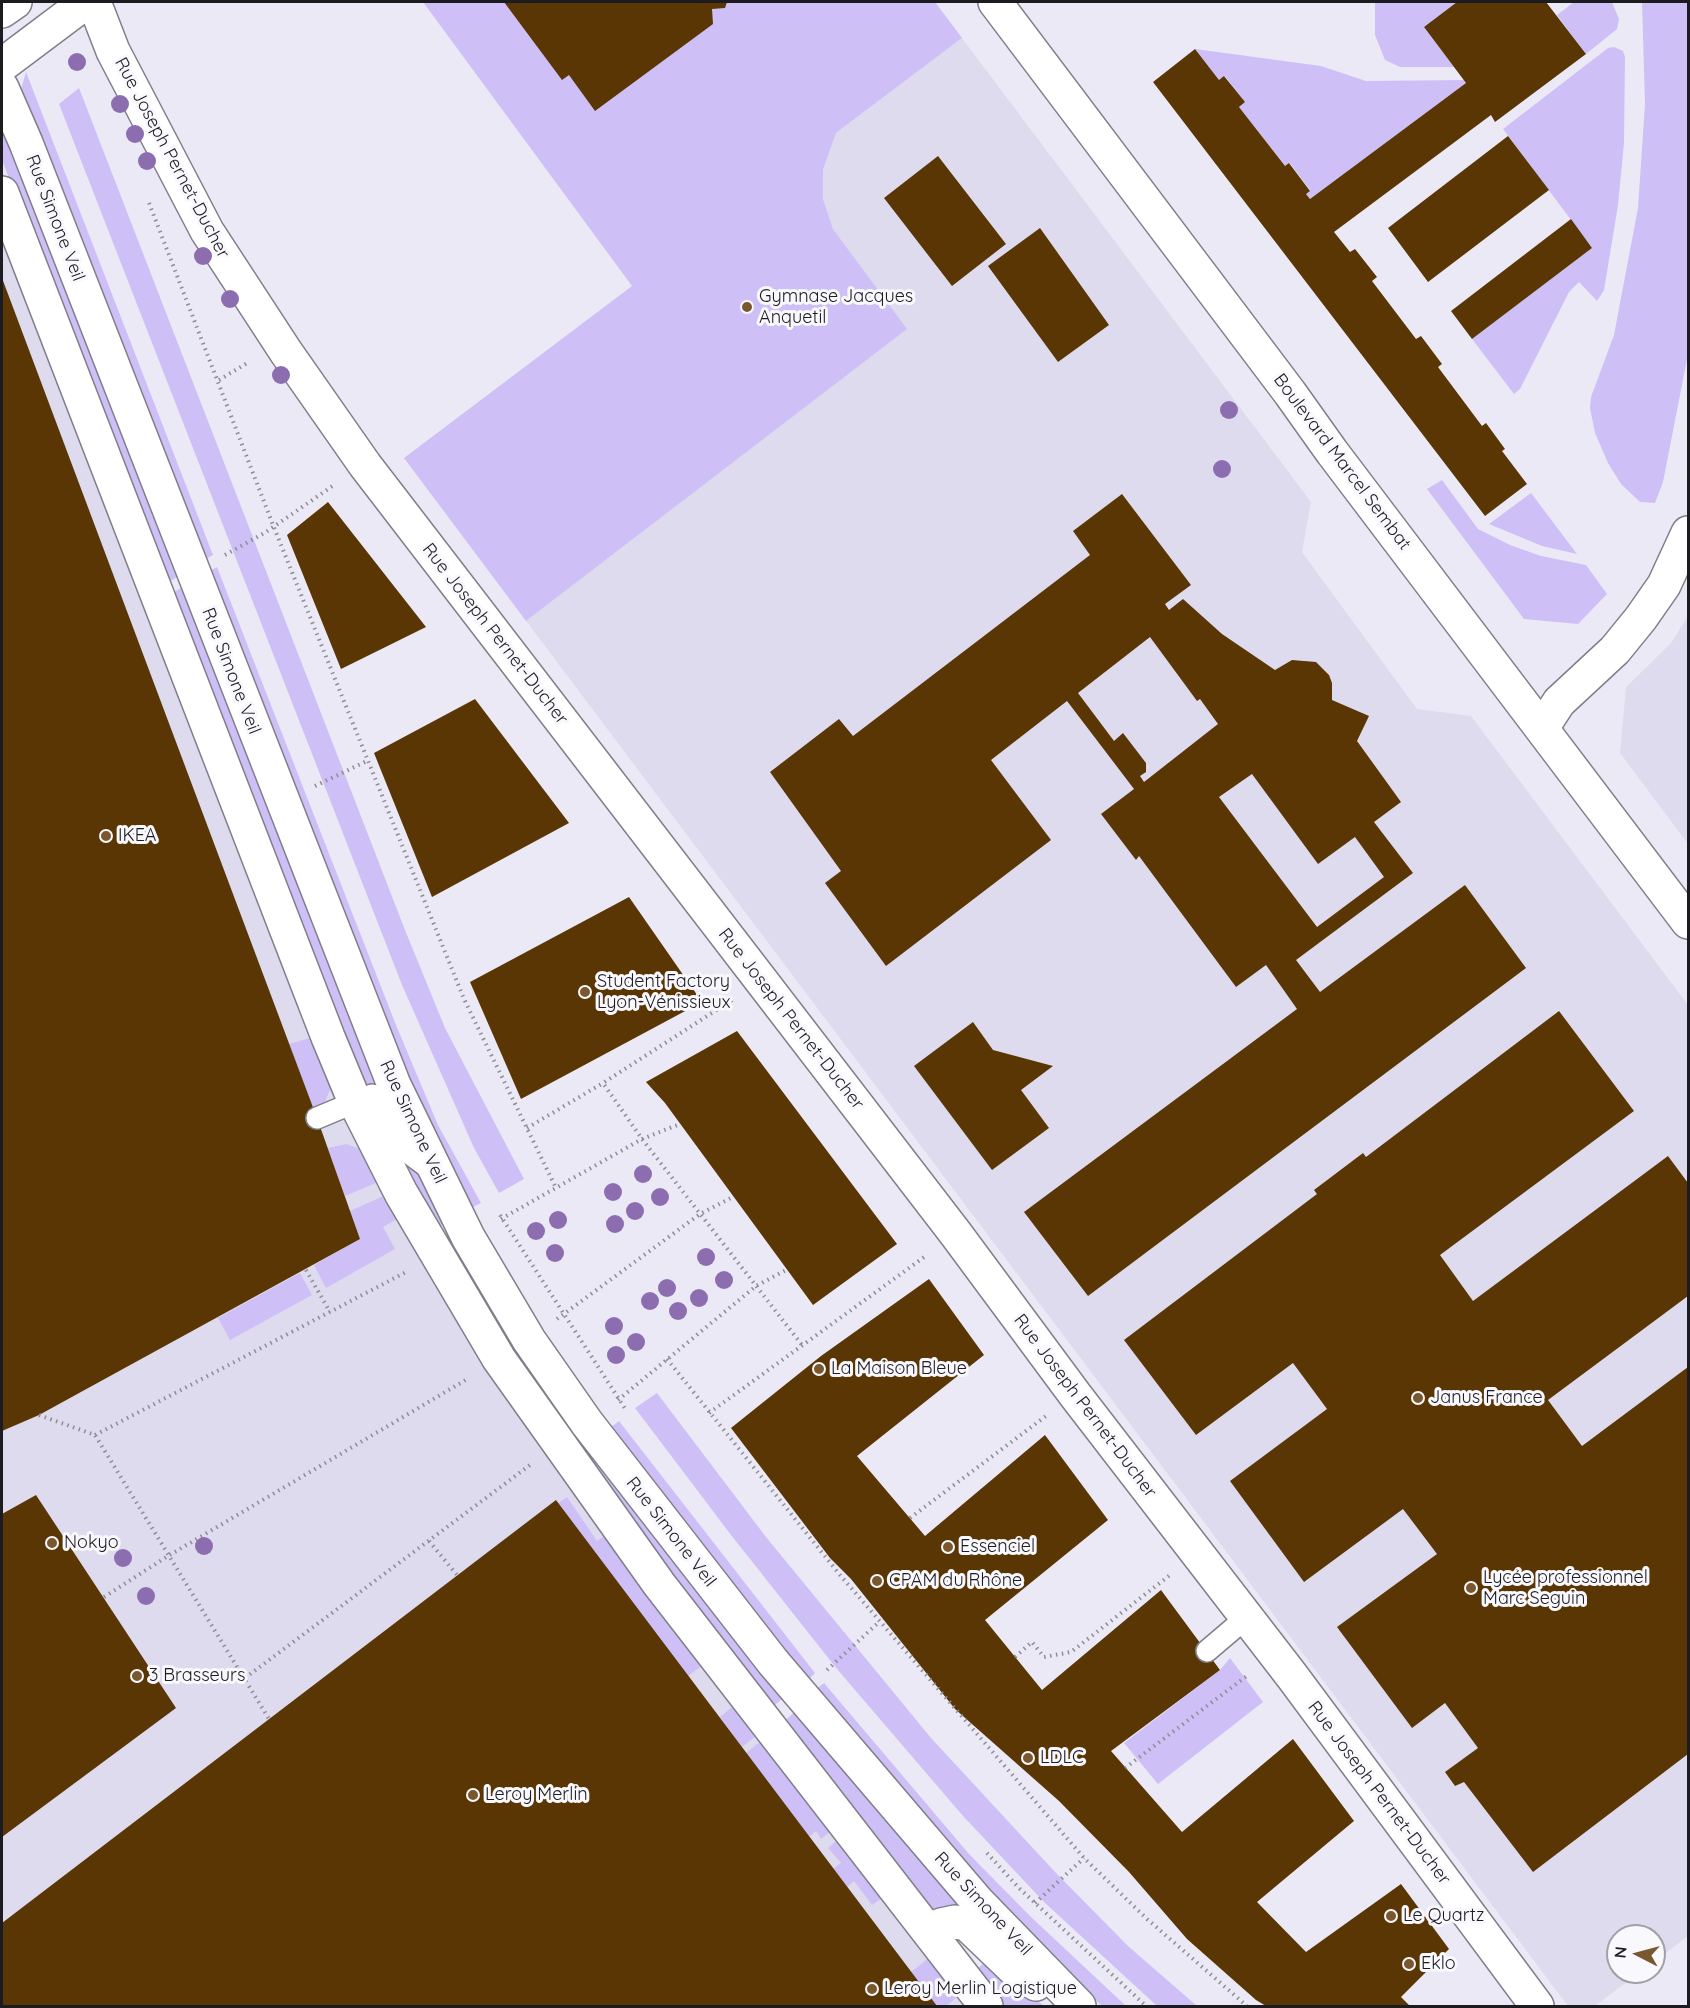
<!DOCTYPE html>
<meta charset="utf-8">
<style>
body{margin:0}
#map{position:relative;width:1690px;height:2008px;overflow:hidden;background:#ece9f7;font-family:Quicksand,sans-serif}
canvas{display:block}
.frame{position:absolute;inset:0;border:3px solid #1c1b20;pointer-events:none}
.north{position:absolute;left:1606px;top:1924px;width:60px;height:60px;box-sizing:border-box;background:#f9f8fd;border:2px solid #a1a0a5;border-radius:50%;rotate:276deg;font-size:16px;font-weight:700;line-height:24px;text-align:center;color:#1c1b20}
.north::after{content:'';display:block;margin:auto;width:21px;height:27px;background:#79572f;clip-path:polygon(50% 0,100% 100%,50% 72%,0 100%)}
</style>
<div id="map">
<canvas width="1690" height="2008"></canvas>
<div class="frame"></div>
<div class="north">N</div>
</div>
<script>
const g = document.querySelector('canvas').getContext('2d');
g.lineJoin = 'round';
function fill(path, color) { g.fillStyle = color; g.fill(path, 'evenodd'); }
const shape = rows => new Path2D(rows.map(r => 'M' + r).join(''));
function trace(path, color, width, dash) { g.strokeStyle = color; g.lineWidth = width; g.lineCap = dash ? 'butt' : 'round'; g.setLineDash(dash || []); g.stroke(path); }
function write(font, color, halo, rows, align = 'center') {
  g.font = font + ' Quicksand,sans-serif'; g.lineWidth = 6; g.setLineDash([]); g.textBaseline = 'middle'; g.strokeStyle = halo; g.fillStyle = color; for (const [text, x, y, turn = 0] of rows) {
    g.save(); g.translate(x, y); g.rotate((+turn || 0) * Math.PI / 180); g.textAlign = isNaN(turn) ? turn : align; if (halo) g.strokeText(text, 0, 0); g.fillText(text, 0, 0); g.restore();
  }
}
const built = shape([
 [962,38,1311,502,1302,552,1417,709,1471,716,1688,1005,1688,1936,1654,1962,1654,1936,1618,1936,1618,1972,1640,1972,1595,2006,1568,2006,526,621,906,329,833,229,823,199,823,170,836,133],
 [2,218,367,1153,974,2006,2,2006],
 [1688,616,1688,844,1620,753,1626,687,1671,643]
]);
const green = shape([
 [423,2,935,2,962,38,836,133,823,170,823,199,833,229,907,329,526,621,404,458,632,286],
 [1375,2,1457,2,1424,27,1454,67,1400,67,1385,60,1375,35],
 [1574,2,1612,2,1619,19,1617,29,1586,54,1557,15],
 [1642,2,1688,2,1688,354,1663,482,1655,503,1640,502,1621,484,1608,463,1595,433,1590,408,1591,397,1614,335,1638,208,1645,104],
 [1614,47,1623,51,1625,57,1624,143,1618,205,1604,290,1597,301,1579,282,1569,292,1520,389,1514,394,1472,339,1592,248,1503,129,1608,48],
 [1195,49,1321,66,1366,81,1464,80,1466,83,1310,199,1306,194,1310,190,1290,163,1285,166,1239,107,1244,102,1225,76,1219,80],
 [26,72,213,555,199,563,20,93],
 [79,88,405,930,445,1028,524,1179,499,1193,474,1148,402,985,59,104],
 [2,109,181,575,165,584,2,160],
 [1442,480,1478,529,1510,545,1541,556,1586,565,1607,594,1578,624,1524,619,1427,489],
 [1531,493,1577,554,1542,546,1489,524],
 [217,567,396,1025,438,1125,481,1203,467,1210,425,1130,204,574],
 [186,585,377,1081,363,1087,169,595],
 [317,1036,333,1083,325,1102,314,1110,289,1044],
 [346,1144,361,1149,383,1180,345,1196,328,1148],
 [405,1164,425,1178,448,1221,433,1229],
 [390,1193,402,1216,383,1227,395,1249,326,1288,314,1265,360,1239,350,1211],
 [300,1273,312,1295,230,1340,218,1318],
 [657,1393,766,1537,931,1738,1056,1873,1128,1946,1197,2006,1157,2006,1044,1902,963,1816,837,1669,731,1535,635,1408],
 [619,1421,815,1673,804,1684,606,1431],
 [590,1444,787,1695,770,1709,577,1454],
 [567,1497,597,1541,610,1532,707,1662,688,1676,558,1503],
 [1230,1658,1263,1702,1158,1784,1124,1743,1220,1670],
 [824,1683,969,1854,1030,1916,1126,2006,1102,2006,1008,1918,811,1693],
 [738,1702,756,1736,742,1747,720,1717],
 [798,1709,991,1930,932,1915,781,1724],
 [766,1737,836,1827,821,1839,816,1831,809,1837,746,1753],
 [842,1836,888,1894,872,1905,854,1881,847,1887,833,1869,841,1863,828,1848],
 [935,1953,952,1976,945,1982,957,1997,946,2006,937,2006,911,1972],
 [989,1958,1023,1990,1044,2006,999,2006,974,1972]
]);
const building = shape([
 [504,2,727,2,725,8,712,9,713,24,595,111,569,75,562,80],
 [1457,2,1546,2,1586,54,1495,122,1491,115,1334,232,1350,252,1355,249,1377,277,1372,281,1416,339,1421,336,1442,364,1438,367,1482,426,1486,423,1505,449,1502,451,1527,484,1485,516,1153,82,1195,49,1219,80,1224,76,1245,102,1239,107,1285,166,1289,163,1310,191,1306,194,1310,199,1466,83,1424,27],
 [1508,136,1549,190,1428,282,1388,228],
 [938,156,1006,244,952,286,884,198],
 [1571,219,1592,248,1472,339,1451,311],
 [1040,228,1109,325,1058,362,988,266],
 [2,278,317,1118,360,1239,39,1415,2,1431],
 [1122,494,1191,585,1165,604,1169,610,1183,599,1222,634,1275,670,1292,660,1316,662,1329,675,1332,683,1332,700,1369,716,1357,741,1401,802,1374,822,1413,873,1296,960,1320,992,1465,885,1526,968,1088,1296,1024,1212,1297,1009,1266,965,1236,987,1139,856,1136,860,1101,814,1134,789,1067,701,991,760,1051,840,886,966,825,883,841,871,770,772,839,719,853,736,1090,555,1073,531],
 [1150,637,1197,701,1200,699,1218,724,1144,782,1140,776,1146,772,1146,763,1123,733,1114,741,1078,693],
 [1252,774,1318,864,1355,837,1384,877,1317,927,1219,797],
 [328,502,426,627,341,669,287,535],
 [475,699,569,823,432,897,374,753],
 [629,897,702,1002,521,1099,470,982],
 [1559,1011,1634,1111,1440,1255,1473,1301,1668,1156,1688,1183,1688,1296,1548,1400,1582,1446,1688,1367,1688,1754,1533,1872,1464,1782,1455,1786,1445,1772,1478,1748,1445,1703,1412,1728,1337,1627,1437,1554,1403,1509,1304,1582,1230,1481,1327,1409,1293,1363,1196,1435,1124,1340,1317,1194,1314,1190,1363,1153,1366,1157],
 [973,1022,993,1050,1053,1066,1021,1090,1049,1128,992,1170,914,1066],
 [737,1031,897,1244,813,1305,665,1103,646,1082],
 [929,1279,984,1355,857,1456,925,1536,1045,1435,1108,1520,985,1620,1042,1690,1161,1590,1220,1670,1111,1751,1182,1832,1293,1739,1354,1821,1257,1902,1306,1952,1401,1884,1449,1949,1401,1997,1410,2006,1266,2006,1256,2000,1187,1939,1129,1872,1059,1801,955,1709,851,1579,830,1558,731,1428,821,1356],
 [36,1495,176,1708,2,1837,2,1514],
 [556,1500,937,2006,2,2006,2,1923]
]);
const path = shape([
 [149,203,273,525,464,999,556,1188],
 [219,380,249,362],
 [225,555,266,532,334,485],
 [315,786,369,760],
 [732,1000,603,1083,642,1139,802,1345],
 [527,1128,603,1083],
 [500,1215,626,1410],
 [501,1219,642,1139,680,1124],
 [306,1270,330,1312],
 [557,1319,700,1214,733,1197],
 [667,1359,840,1575,1084,1858,1147,1919,1247,2006],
 [618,1400,756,1286,786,1270],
 [709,1413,927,1255],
 [39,1415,95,1435,269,1719],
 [95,1435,408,1271],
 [910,1518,1046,1416],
 [429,1541,457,1575],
 [104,1597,168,1556,469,1378],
 [1015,1657,1032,1642,1044,1657,1071,1652,1170,1575],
 [827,1670,879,1622],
 [245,1678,530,1465],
 [1125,1768,1248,1675],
 [987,1853,1019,1888,1146,2006],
 [1035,1903,1084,1858]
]);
const lane = shape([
 [317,1118,372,1095,377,1096,402,1148,433,1171],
 [1207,1651,1247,1617]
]);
const street = shape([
 [94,2,113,51,207,231,286,352,365,465,956,1234,1076,1396,1292,1676,1537,2006],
 [2,11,15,2],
 [2,65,86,2],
 [2,88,26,143,394,1085,468,1237,529,1340,587,1423,773,1662,977,1901,1079,2006],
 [2,193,328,1037,355,1102,401,1193,499,1359,659,1584,986,2006],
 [1542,728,1559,702,1615,650,1641,618,1664,585,1688,533],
 [931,1933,941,1925,955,1922,967,1924,1014,1969,1036,1984]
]);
const secondary = shape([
 [995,2,1290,393,1332,452,1688,922]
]);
const trees = [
 [77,62],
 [120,104],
 [135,134],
 [147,161],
 [203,256],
 [230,299],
 [281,375],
 [1229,410],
 [1222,469],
 [643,1174],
 [613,1192],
 [660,1197],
 [635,1211],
 [558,1220],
 [615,1224],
 [536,1231],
 [555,1253],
 [706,1257],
 [724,1280],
 [667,1288],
 [699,1298],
 [650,1301],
 [678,1311],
 [614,1326],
 [636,1342],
 [616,1355],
 [204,1546],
 [123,1558],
 [146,1596]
];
const markers = [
 [747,307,6,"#79572f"],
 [106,836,6,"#79572f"],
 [585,992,6,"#79572f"],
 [819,1369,6,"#79572f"],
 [1418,1398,6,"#79572f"],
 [52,1543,6,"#79572f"],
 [948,1547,6,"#79572f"],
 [877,1581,6,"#79572f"],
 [1471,1588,6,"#79572f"],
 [137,1676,6,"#79572f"],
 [1028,1758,6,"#79572f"],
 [473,1795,6,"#79572f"],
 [1391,1916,6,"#79572f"],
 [1409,1964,6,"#79572f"],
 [872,1989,6,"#79572f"]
];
const streetNames = [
 ["Rue Joseph Pernet-Ducher",172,158,62],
 ["Rue Simone Veil",55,218,69],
 ["Boulevard Marcel Sembat",1342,462,53],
 ["Rue Joseph Pernet-Ducher",495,634,52],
 ["Rue Simone Veil",231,671,69],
 ["Rue Joseph Pernet-Ducher",791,1019,52],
 ["Rue Simone Veil",413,1122,65],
 ["Rue Joseph Pernet-Ducher",1085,1406,53],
 ["Rue Simone Veil",671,1532,52],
 ["Rue Joseph Pernet-Ducher",1379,1793,53],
 ["Rue Simone Veil",983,1904,47]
];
const poiNames = [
 ["Gymnase Jacques",759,297],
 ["Anquetil",759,318],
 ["IKEA",118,836],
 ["Student Factory",597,982],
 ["Lyon-Vénissieux",597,1003],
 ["La Maison Bleue",831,1369],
 ["Janus France",1430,1398],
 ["Nokyo",64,1543],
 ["Essenciel",960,1547],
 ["Lycée professionnel",1483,1578],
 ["Marc Seguin",1483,1599],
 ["CPAM du Rhône",889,1581],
 ["3 Brasseurs",149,1676],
 ["LDLC",1040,1758],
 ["Leroy Merlin",485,1795],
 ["Le Quartz",1403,1916],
 ["Eklo",1421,1964],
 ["Leroy Merlin Logistique",884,1989]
];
fill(built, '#dfdbef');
fill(green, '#cec0f6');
fill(building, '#593604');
trace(lane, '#807e89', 24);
trace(street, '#807e89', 36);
trace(secondary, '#807e89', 36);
trace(path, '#8e8c95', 4, [1.5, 4.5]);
trace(lane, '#fff', 21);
trace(street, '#fff', 33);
trace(secondary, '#fff', 33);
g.fillStyle = '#8c6eb0';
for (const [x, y] of trees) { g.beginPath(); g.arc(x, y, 9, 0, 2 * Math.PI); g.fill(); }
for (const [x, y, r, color] of markers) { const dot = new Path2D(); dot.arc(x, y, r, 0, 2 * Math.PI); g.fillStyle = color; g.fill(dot); trace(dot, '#f9f8fd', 2); }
write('18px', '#1c1b20', '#f9f8fd', streetNames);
write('18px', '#1c1b20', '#f9f8fd', poiNames, 'left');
</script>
